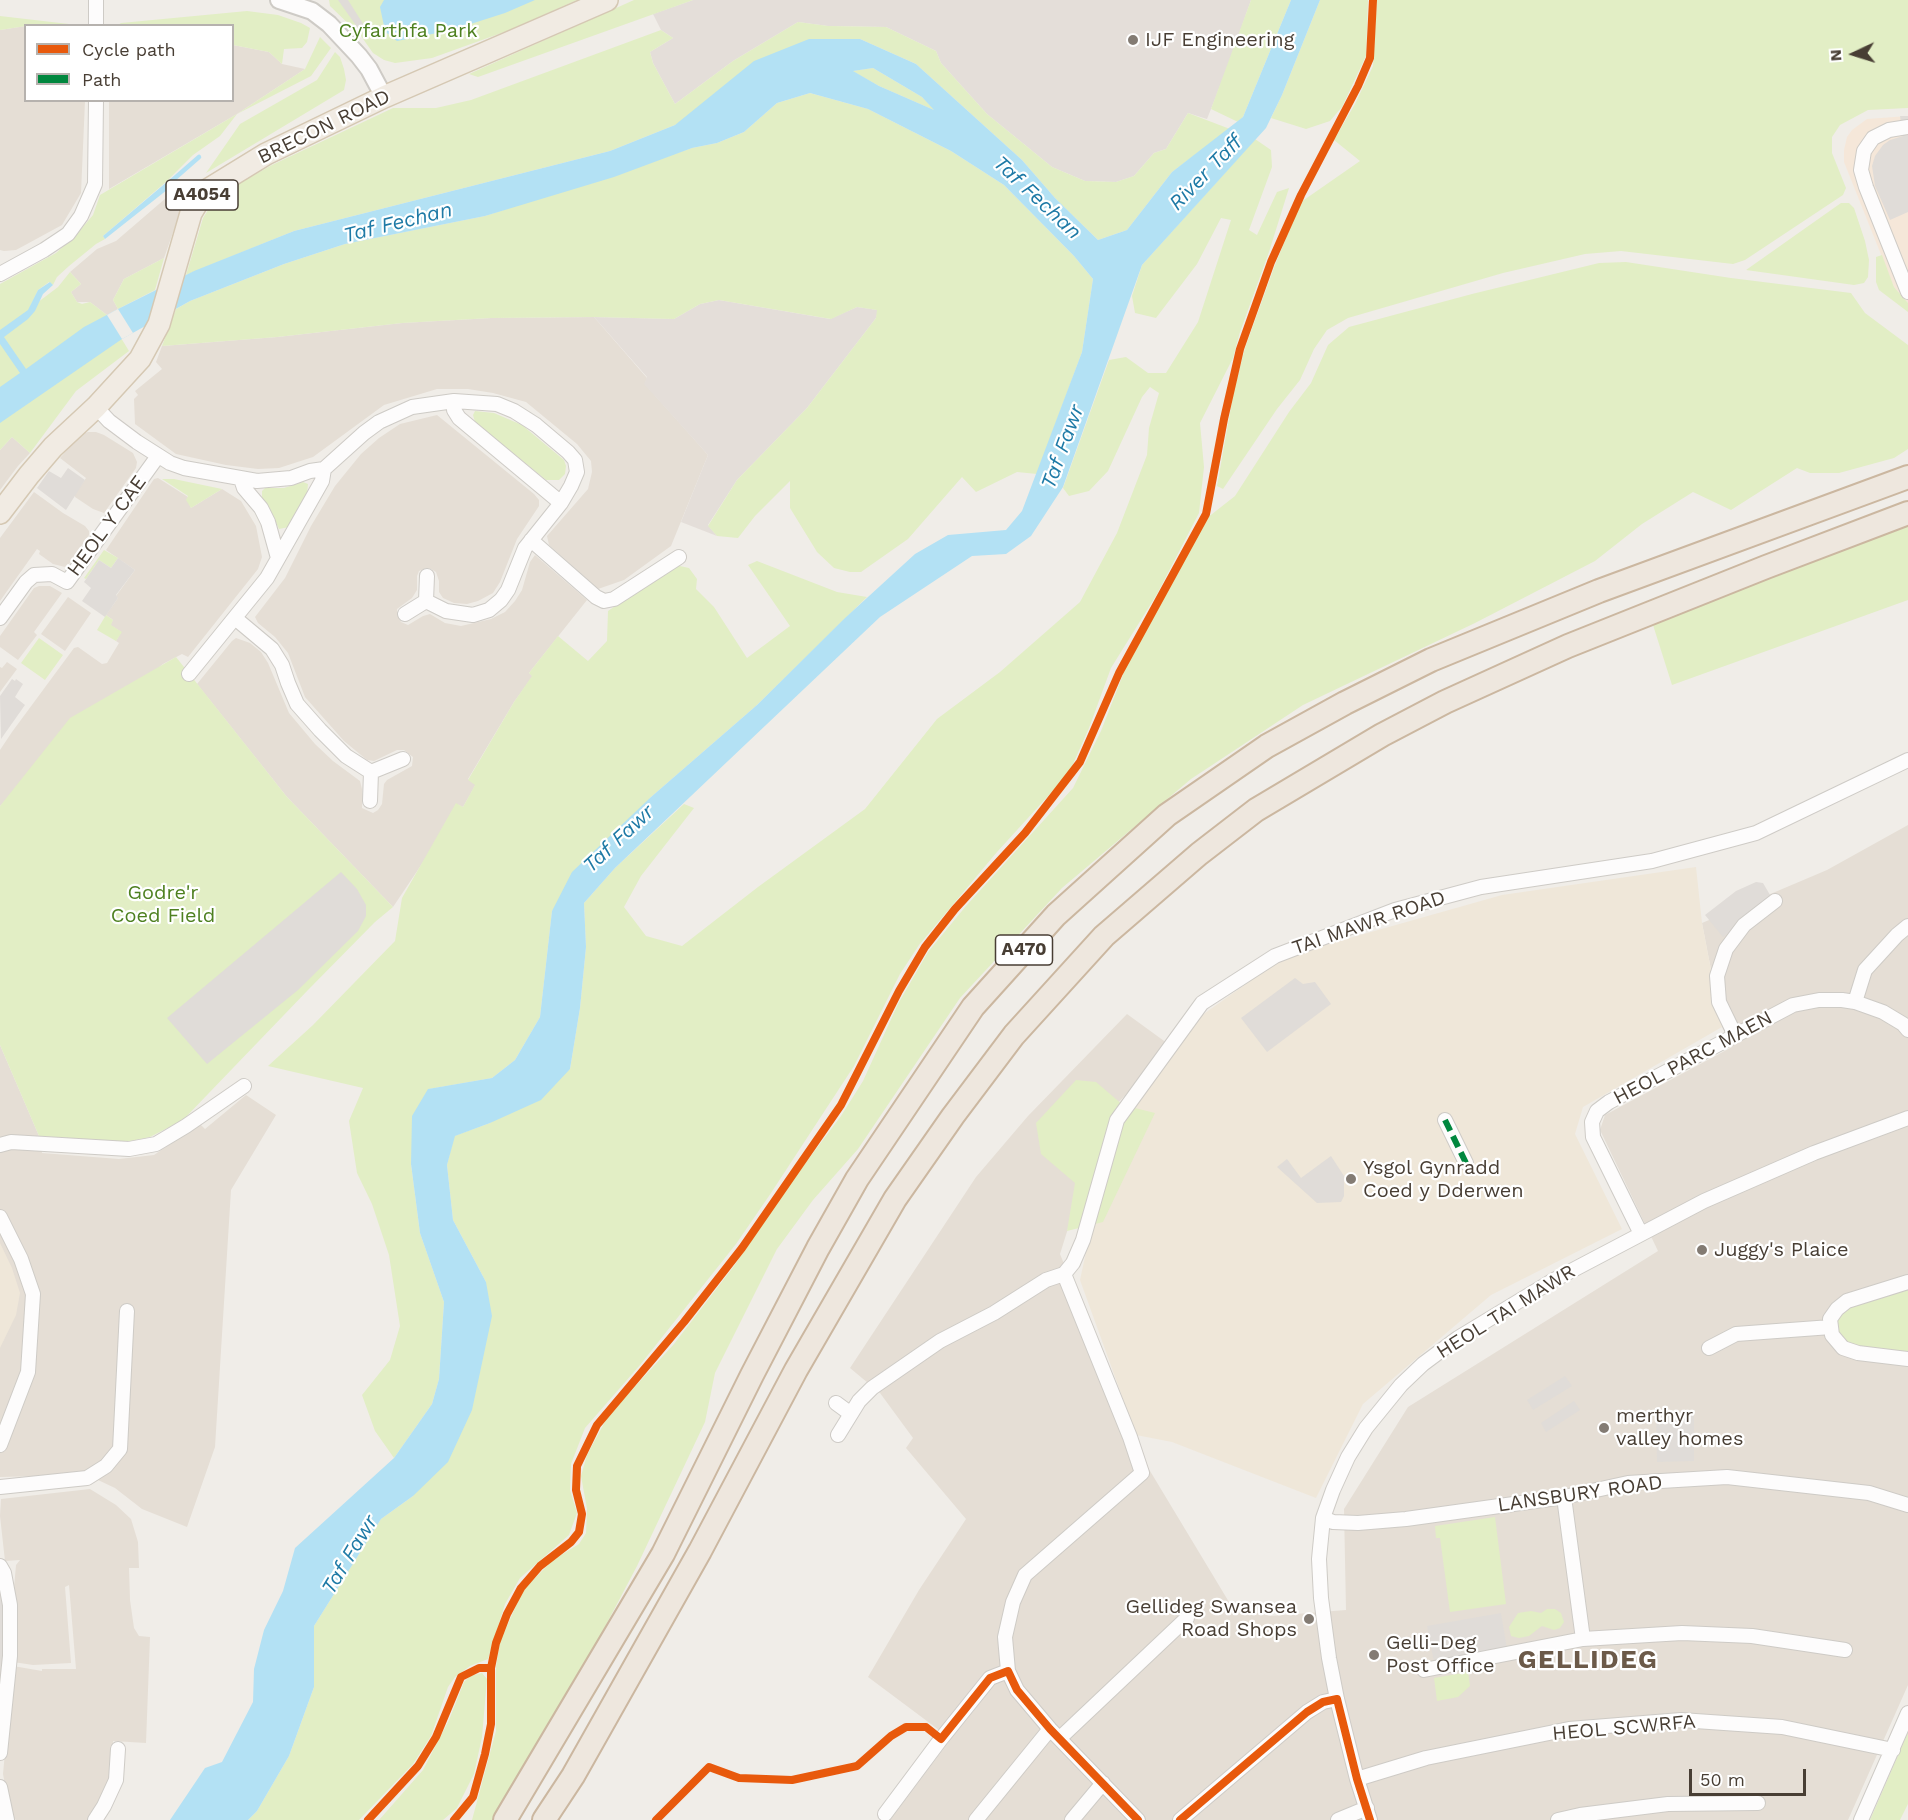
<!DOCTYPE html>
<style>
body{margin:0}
#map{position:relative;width:1908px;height:1820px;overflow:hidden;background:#f0ede8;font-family:"Work Sans",sans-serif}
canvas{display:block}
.legend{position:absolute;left:24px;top:24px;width:210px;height:78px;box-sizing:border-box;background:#fff;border:2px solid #b6b2ae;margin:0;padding:8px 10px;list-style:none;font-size:18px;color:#483e34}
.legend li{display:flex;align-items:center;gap:12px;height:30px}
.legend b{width:30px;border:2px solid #b6b2ae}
.north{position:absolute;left:1824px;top:24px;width:60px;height:60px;-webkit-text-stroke:4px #fff;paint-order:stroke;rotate:266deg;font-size:16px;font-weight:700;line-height:24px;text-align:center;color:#483e34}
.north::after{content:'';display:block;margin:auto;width:21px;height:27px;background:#483e34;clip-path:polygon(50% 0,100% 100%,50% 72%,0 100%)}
.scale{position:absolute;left:1689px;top:1769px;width:117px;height:27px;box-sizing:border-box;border:3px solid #483e34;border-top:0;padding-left:8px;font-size:18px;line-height:21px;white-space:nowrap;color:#483e34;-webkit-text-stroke:4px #fff;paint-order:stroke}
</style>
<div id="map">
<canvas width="1908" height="1820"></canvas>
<ul class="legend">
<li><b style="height:8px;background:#e8590c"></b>Cycle path</li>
<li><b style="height:8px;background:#00873e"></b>Path</li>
</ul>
<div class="north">N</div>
<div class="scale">50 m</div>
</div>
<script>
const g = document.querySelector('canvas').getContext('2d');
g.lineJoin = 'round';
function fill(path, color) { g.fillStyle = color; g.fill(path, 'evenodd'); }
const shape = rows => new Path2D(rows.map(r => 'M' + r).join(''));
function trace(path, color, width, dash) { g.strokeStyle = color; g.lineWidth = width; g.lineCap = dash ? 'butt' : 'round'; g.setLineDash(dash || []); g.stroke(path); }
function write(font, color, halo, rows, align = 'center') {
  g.font = font + ' "Work Sans",sans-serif'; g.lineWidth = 4.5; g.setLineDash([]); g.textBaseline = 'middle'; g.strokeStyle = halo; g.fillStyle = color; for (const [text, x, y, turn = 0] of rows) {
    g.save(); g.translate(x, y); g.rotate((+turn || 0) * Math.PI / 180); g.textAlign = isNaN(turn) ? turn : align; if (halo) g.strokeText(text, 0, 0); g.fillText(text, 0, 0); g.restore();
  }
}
const residential = shape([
 [25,26,26,100,85,101,81,193,62,225,16,250,4,251,0,250,0,30],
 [233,45,269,52,282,64,305,69,237,114,109,189,109,101,232,100],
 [190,184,164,258,124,279,113,300,118,309,107,315,90,302,77,302,71,292,81,284,70,272,97,249,116,241,173,192],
 [594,317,647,378,645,384,708,455,671,546,624,580,598,589,549,545,547,536,588,489,592,472,591,461,577,444,526,402,493,393,468,389,437,389,384,405,313,457,279,468,258,469,226,465,176,454,135,424,134,399,138,395,135,391,162,369,156,362,162,346,277,337,402,323,491,318],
 [437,415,534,494,539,500,539,506,517,539,500,582,493,593,478,601,467,604,454,603,443,598,439,592,439,581,436,572,431,569,426,568,419,571,417,576,417,590,412,598,397,609,398,617,401,622,408,625,423,616,430,614,445,623,461,626,491,619,505,612,515,601,522,590,530,562,535,555,587,600,529,673,533,676,514,702,468,779,476,784,463,807,456,804,430,852,393,907,287,797,197,684,232,641,236,638,250,643,261,652,268,663,289,713,315,744,333,761,360,781,362,789,362,808,373,813,378,810,382,804,384,784,387,780,412,766,413,757,404,750,397,750,374,761,367,760,344,741,305,697,288,653,275,637,258,623,255,617,285,578,311,526,335,486,361,454,379,438,400,424],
 [88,432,96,432,104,435,133,453,137,462,136,468,104,513,93,509,75,497,75,494,86,478,60,458,80,435],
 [12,437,30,453,18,466,0,490,0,450],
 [158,478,188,497,191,508,222,489,241,501,256,526,262,557,258,569,188,657,182,654,163,664,0,806,0,750,12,732,74,648,78,647,102,664,107,663,119,643,116,641,121,632,110,625,113,620,106,615,118,598,116,596,135,570,106,550,154,479],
 [34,492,63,513,85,526,89,531,89,535,69,564,65,567,53,564,39,554,40,551,37,549,0,601,0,538],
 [39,586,50,586,62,593,34,632,37,635,18,660,0,647,0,636,34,588],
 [68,597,91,613,65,651,41,634],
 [7,662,17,669,0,692,0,667,2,668],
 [1908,825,1908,1685,1848,1820,890,1820,951,1739,868,1677,919,1590,966,1519,906,1448,913,1438,880,1393,850,1368,976,1177,1028,1116,1127,1014,1171,1046,1102,1120,1060,1254,1141,1456,1232,1607,1271,1616,1346,1610,1344,1509,1408,1407,1658,1251,1600,1130,1605,1115,1732,1047,1722,1027,1702,923,1827,870],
 [0,1045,39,1136,42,1153,119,1159,154,1155,200,1124,205,1129,246,1095,276,1115,231,1190,215,1447,187,1527,142,1509,115,1488,81,1472,42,1476,0,1477],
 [90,1489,116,1505,131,1519,138,1542,139,1568,129,1568,130,1600,134,1628,139,1636,150,1637,146,1743,113,1741,111,1778,89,1820,16,1820,11,1816,3,1774,13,1666,42,1671,42,1669,76,1669,69,1585,65,1587,71,1663,33,1665,13,1662,14,1588,16,1565,20,1560,5,1561,0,1516,1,1499]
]);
const commercial = shape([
 [1908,116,1908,303,1894,287,1844,162,1844,150,1847,137,1852,130,1867,119]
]);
const industrial = shape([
 [693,0,1251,0,1228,66,1207,119,1188,113,1166,149,1154,153,1134,176,1116,182,1085,181,1052,167,987,114,941,63,936,51,886,27,828,26,798,22,733,61,675,104,653,63,650,52,673,38,661,30,653,14],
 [719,300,830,319,857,307,878,310,876,318,807,408,737,480,708,525,717,536,681,522,708,455,644,384,647,377,594,317,674,319,700,304]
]);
const education = shape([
 [1696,867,1702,923,1722,1027,1583,1107,1575,1134,1622,1229,1491,1295,1363,1404,1316,1498,1172,1442,1136,1435,1080,1280,1093,1220,1117,1137,1144,1093,1198,1018,1277,962,1325,945,1502,895],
 [0,1243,12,1268,20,1293,16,1315,0,1348]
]);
const green = shape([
 [329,0,577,0,507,31,432,58,395,63,384,60,373,53,361,36,330,6],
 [634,0,693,0,478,77,469,74],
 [1251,0,1291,0,1243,117,1238,122,1211,109],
 [1320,0,1368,0,1366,56,1342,107,1330,121,1306,129,1271,118,1282,95],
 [1377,0,1908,0,1908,108,1868,110,1840,125,1832,137,1832,153,1846,188,1843,195,1745,260,1733,264,1621,251,1585,254,1503,273,1348,318,1327,330,1314,349,1300,380,1277,409,1223,489,1217,486,1234,390,1245,348,1275,265,1301,202,1360,161,1334,140,1355,104,1373,66],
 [247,11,278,15,301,23,310,28,307,42,302,48,284,49,282,64,269,52,233,45,232,26,118,25,121,23],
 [0,16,69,24,26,26,0,30],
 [798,22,828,26,886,27,936,51,941,63,987,114,1052,167,1085,181,1116,182,1134,176,1154,153,1166,149,1188,113,1230,129,1172,172,1127,230,1098,240,1055,198,1022,160,916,64,860,39,675,125,610,151,294,231,186,275,203,218,213,202,233,187,272,165,393,108,436,108,471,100,661,30,673,38,650,52,653,63,675,104,733,61],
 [320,37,331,48,311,76,237,114,220,136,193,155,167,181,103,236,105,239,96,244,69,266,57,277,53,285,49,282,38,290,29,309,58,287,70,272,81,284,71,292,77,302,82,304,90,302,107,315,129,351,76,391,30,453,12,437,0,450,0,284,56,253,76,235,93,215,100,195,237,114,305,69],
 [335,52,340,57,344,69,346,80,344,90,206,173,240,124,317,80],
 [873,68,922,97,936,111,879,86,852,71],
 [810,93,868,109,951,151,1004,185,1074,256,1093,279,1082,352,1037,474,1017,472,976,492,962,477,908,539,861,572,850,572,834,568,817,552,790,508,790,481,755,516,738,538,717,536,708,526,737,480,807,408,876,318,877,310,857,307,831,319,719,300,700,304,674,319,594,317,491,318,402,323,277,337,162,346,176,309,190,301,284,264,345,244,485,216,692,148,717,143,744,132,777,103],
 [1255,139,1271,150,1272,167,1249,230,1257,235,1277,192,1289,188,1269,252,1240,332,1233,358,1200,423,1204,467,1199,513,1157,594,1111,668,1089,728,1069,773,997,852,919,945,900,974,854,1066,771,1193,736,1244,640,1365,585,1428,571,1464,570,1490,577,1513,569,1535,520,1578,505,1604,488,1659,470,1666,455,1677,448,1687,431,1736,413,1764,359,1820,248,1820,257,1811,289,1756,314,1687,314,1626,381,1519,413,1496,486,1282,453,1220,447,1165,454,1136,490,1123,570,1069,580,1008,586,947,584,903,615,868,684,804,694,808,641,876,624,907,646,936,682,946,758,887,865,809,937,719,1000,672,1080,602,1117,533,1147,455,1149,428,1159,393,1150,387,1142,397,1108,471,1089,491,1069,496,1063,488,1109,360,1126,357,1148,373,1166,373,1198,322,1231,220,1221,218,1197,264,1156,318,1135,313,1132,296,1142,265],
 [1841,203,1849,203,1854,208,1865,241,1869,260,1868,277,1864,283,1854,285,1746,270],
 [1882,255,1894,287,1908,303,1908,312,1879,290,1876,282,1876,257],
 [164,258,155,290,118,309,113,300,124,279],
 [1626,262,1731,278,1851,293,1865,313,1908,345,1908,449,1894,458,1839,473,1810,473,1797,468,1731,510,1693,492,1642,524,1595,561,1475,623,1303,705,1191,779,1062,888,960,998,858,1149,813,1200,777,1249,715,1373,705,1422,637,1566,578,1678,492,1820,472,1820,496,1731,496,1667,500,1642,523,1590,553,1560,579,1544,586,1533,587,1509,581,1476,587,1455,608,1416,674,1344,734,1266,792,1181,841,1116,863,1081,898,1004,928,952,966,906,1073,788,1101,731,1126,667,1207,518,1235,496,1289,412,1311,383,1328,345,1349,327,1472,294,1599,263],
 [475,411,494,413,522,425,564,460,566,466,565,474,559,480,546,480,475,422,473,415],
 [162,479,174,479,222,489,191,508,186,500,188,496],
 [303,482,308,484,307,494,289,527,279,529,273,516,262,498,262,491,265,488,284,488],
 [1908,525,1908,600,1672,685,1653,625,1815,559],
 [104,550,118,558,111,568,99,560,86,579,84,578],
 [757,561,837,592,867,597,757,705,651,797,552,911,540,1017,515,1060,492,1078,429,1089,411,1164,420,1233,444,1302,439,1379,432,1404,394,1458,375,1431,362,1395,390,1360,400,1326,389,1255,372,1204,357,1173,349,1121,363,1088,268,1066,313,1025,395,941,402,898,456,803,463,807,475,785,468,780,514,702,532,676,529,673,558,636,588,661,607,641,608,611,675,565,689,568,697,579,696,589,714,607,747,658,790,626,748,565],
 [106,615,113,620,111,625,122,632,116,641,97,630],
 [39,638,63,655,45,680,21,663],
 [176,657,287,797,393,907,375,922,308,990,183,1120,150,1137,126,1142,39,1136,0,1045,0,806,70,718],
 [1076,1080,1096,1082,1123,1105,1155,1113,1103,1222,1067,1231,1075,1183,1041,1154,1036,1123],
 [1908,1289,1908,1355,1844,1345,1835,1335,1833,1320,1852,1304],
 [1495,1517,1506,1604,1450,1612,1440,1538,1436,1538,1435,1526],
 [1547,1609,1555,1609,1561,1613,1564,1622,1560,1628,1554,1630,1542,1626,1529,1636,1519,1638,1511,1636,1509,1627,1518,1613,1531,1611,1541,1613],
 [1468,1672,1470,1686,1458,1697,1437,1701,1434,1678],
 [482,1673,487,1679,482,1737,474,1774,457,1808,443,1820,379,1820,423,1770,449,1720,464,1682,470,1676],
 [1908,1732,1908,1804,1900,1820,1870,1820]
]);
const parking = shape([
 [338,0,348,0,367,30,360,31],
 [1900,116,1908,116,1908,212,1890,220,1875,186,1872,166,1875,156,1883,145,1890,140,1903,136],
 [68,468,85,480,66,510,37,488,49,471,61,478],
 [118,558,135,570,116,595,118,598,105,617,82,601,91,588,84,582,99,560,111,568],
 [12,679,15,681,16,679,23,684,15,697,25,705,1,739,0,696],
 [341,872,357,889,366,905,366,916,358,931,298,990,207,1064,167,1018],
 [1756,882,1763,883,1773,900,1723,937,1705,915,1736,891],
 [1295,978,1303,984,1315,982,1331,1004,1267,1052,1241,1018],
 [1331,1156,1344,1176,1344,1196,1341,1202,1317,1203,1277,1167,1287,1159,1301,1178],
 [1565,1376,1572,1386,1533,1410,1527,1400],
 [1574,1401,1580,1410,1546,1432,1541,1423],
 [1694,1412,1694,1461,1657,1462,1656,1413],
 [0,1586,4,1606,5,1677,0,1677],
 [1501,1613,1507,1649,1434,1662,1427,1626]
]);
const water = shape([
 [384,0,535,0,505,13,452,30,397,41,387,33,381,36,377,30,384,26,380,7],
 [1291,0,1320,0,1282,95,1266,128,1142,265,1063,487,1031,536,1006,554,972,556,880,617,615,868,584,903,586,947,580,1008,570,1069,541,1100,490,1123,455,1136,447,1165,453,1220,486,1282,492,1316,472,1410,448,1462,413,1496,381,1519,314,1626,314,1687,289,1756,257,1811,248,1820,170,1820,205,1768,222,1762,253,1702,254,1669,264,1630,283,1591,295,1548,394,1458,432,1404,439,1379,444,1302,420,1233,411,1164,412,1116,428,1089,492,1078,515,1060,540,1017,552,911,572,872,651,797,757,705,845,618,915,554,948,535,1006,530,1022,511,1082,352,1093,279,1074,256,1004,185,951,151,868,109,810,93,777,103,744,132,717,143,692,148,614,177,485,216,345,244,284,264,190,301,122,339,0,423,0,387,20,373,0,344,0,330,28,310,38,290,50,282,53,285,43,294,35,311,28,319,4,337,26,369,84,327,118,309,194,271,294,231,610,151,675,125,754,61,809,39,860,39,916,64,1022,160,1055,198,1098,240,1127,230,1172,172,1243,117],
 [873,68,922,97,934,110,879,86,853,71],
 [168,181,172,186,105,239,103,236]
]);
const pier = shape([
 [118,309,133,333,122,339,107,315]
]);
const stream = shape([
 [167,185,199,157]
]);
const minor = shape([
 [96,26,96,0],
 [1908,127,1889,130,1873,138,1864,151,1861,170,1866,187,1908,292],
 [0,274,44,250,68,234,81,216,95,184,96,100],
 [454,401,454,410,459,418,561,503],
 [96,407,109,421,137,442,170,463,184,468,257,481,291,478,310,471,324,469],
 [324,469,364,433,379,422,412,407,454,401,497,404,514,411,536,425,568,452,575,460,577,472,571,486,561,503,525,548,508,590,501,600,489,610,473,615,446,611,426,601,405,614],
 [241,479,244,488,261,508,268,522,278,558],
 [531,540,596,597,604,601,614,599,679,557],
 [426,601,427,576],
 [0,618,26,582,34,575,52,574,67,582,158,456],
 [235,618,272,649,282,665,288,683,297,704,320,730,346,756,371,772,370,801],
 [189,674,267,578,322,481,324,469],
 [371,772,403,759],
 [1855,1002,1865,970,1897,935,1908,926],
 [1735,1035,1719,1002,1717,976,1726,949,1744,925,1775,901],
 [1445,1120,1466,1163],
 [0,1145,11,1142,129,1149,156,1144,186,1126,244,1086],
 [0,1217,21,1259,33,1294,28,1372,0,1445],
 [1641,1234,1593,1137,1592,1122,1597,1111,1609,1102,1793,1005,1819,1000,1842,1000,1855,1002,1883,1012,1903,1024,1908,1030],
 [1064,1274,1073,1263,1083,1240,1117,1120,1202,1003,1275,956,1395,910,1481,887,1652,861,1756,833,1908,760],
 [1064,1274,1130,1437,1142,1473,1025,1575,1013,1602,1005,1637,1008,1671,1017,1690,1050,1729,1138,1820],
 [1908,1282,1847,1301,1837,1309,1830,1319,1832,1335,1843,1348,1858,1353,1908,1359],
 [1709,1348,1736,1334,1831,1327],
 [836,1403,851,1414],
 [838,1435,859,1401,872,1388,940,1341,994,1313,1046,1280,1064,1274],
 [0,1487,87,1478,106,1466,120,1449,127,1311],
 [1564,1497,1583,1639],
 [1323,1518,1333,1522,1358,1523,1406,1519,1564,1497,1628,1483,1727,1477,1869,1493,1908,1505],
 [0,1566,4,1573,10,1605,10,1656,0,1753],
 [1424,1670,1583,1639,1682,1633,1752,1636,1845,1650],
 [1060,1738,1187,1618],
 [1357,1779,1426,1758,1569,1729,1681,1720,1782,1727,1893,1750],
 [0,1787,7,1820],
 [885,1814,941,1739,990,1678,1008,1671],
 [95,1820,104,1806,116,1780,118,1749],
 [976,1820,1050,1729],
 [1072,1820,1103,1783],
 [1180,1820,1307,1712,1323,1702,1337,1699],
 [1338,1820,1367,1808],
 [1370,1820,1357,1779,1337,1699,1329,1658,1321,1598,1319,1559,1323,1518,1333,1490,1348,1457,1366,1428,1401,1385,1423,1364,1458,1338,1552,1281,1704,1201,1814,1153,1908,1118],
 [1558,1820,1580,1815,1668,1804,1758,1803],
 [1861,1820,1908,1713]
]);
const tertiary = shape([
 [279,0,312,11,329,24,359,56,369,69,384,97]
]);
const primary = shape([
 [0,513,29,475,53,447,96,407,140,359,159,324,191,213,197,203,209,189,266,154,384,97,607,0]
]);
const trunk = shape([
 [505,1820,663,1554,752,1375,818,1248,857,1179,973,1007,1056,915,1167,815,1267,746,1345,703,1431,660,1599,591,1908,477],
 [544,1820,573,1776,700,1551,796,1370,895,1199,953,1116,1014,1035,1104,936,1199,854,1256,810,1382,735,1445,702,1568,646,1766,567,1908,513]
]);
const quiet = shape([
 [1445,1120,1466,1163]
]);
const cycleway = shape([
 [368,1820,418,1766,436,1737,461,1677,479,1668,491,1668],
 [454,1820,473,1797,485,1754,491,1724,491,1668,496,1643,507,1614,521,1588,540,1566,571,1542,579,1532,582,1514,576,1490,577,1466,597,1425,684,1322,742,1248,841,1105,899,991,925,947,955,909,1025,833,1080,762,1119,673,1206,514,1224,419,1240,349,1271,262,1301,195,1358,86,1370,58,1373,0],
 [656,1820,709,1767,739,1778,792,1780,857,1766,891,1736,906,1727,926,1727,941,1739,990,1678,1008,1671,1017,1690,1050,1729,1138,1820],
 [1180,1820,1307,1712,1323,1702,1337,1699,1357,1779,1370,1820]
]);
const markers = [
 [1133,40,6,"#837b73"],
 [1351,1179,6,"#837b73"],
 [1702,1250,6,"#837b73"],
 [1604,1428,6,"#837b73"],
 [1309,1619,6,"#837b73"],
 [1374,1655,6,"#837b73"]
];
const shields = [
 [202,195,72],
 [1024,950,57]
];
const shieldNames = [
 ["A4054",202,195],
 ["A470",1024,950]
];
const parkNames = [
 ["Cyfarthfa Park",408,31],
 ["Godre'r",163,893],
 ["Coed Field",163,916]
];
const poiNames = [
 ["IJF Engineering",1145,40],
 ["Ysgol Gynradd",1363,1168],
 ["Coed y Dderwen",1363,1191],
 ["Juggy's Plaice",1714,1250],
 ["merthyr",1616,1416],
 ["valley homes",1616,1439],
 ["Gellideg Swansea",1297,1607,"right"],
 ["Road Shops",1297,1630,"right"],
 ["Gelli-Deg",1386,1643],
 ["Post Office",1386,1666]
];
const streetNames = [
 ["BRECON ROAD",324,127,-26],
 ["HEOL Y CAE",107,526,-54],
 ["TAI MAWR ROAD",1369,923,-19],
 ["HEOL PARC MAEN",1693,1058,-28],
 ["HEOL TAI MAWR",1506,1312,-32],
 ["LANSBURY ROAD",1580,1494,-8],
 ["HEOL SCWRFA",1624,1728,-5]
];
const waterNames = [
 ["River Taff",1206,173,-46],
 ["Taf Fechan",1037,198,43],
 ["Taf Fechan",398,223,-14],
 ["Taf Fawr",1063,447,-70],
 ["Taf Fawr",619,839,-43],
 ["Taf Fawr",350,1555,-59]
];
const districtNames = [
 ["GELLIDEG",1588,1660]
];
fill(residential, '#e5ded5');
fill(commercial, '#f5e7d9');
fill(industrial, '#e4ded9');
fill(education, '#efe7d9');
fill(green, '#e2eec5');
fill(parking, '#e0dcd8');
fill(water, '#b3e1f4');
fill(pier, '#f0ede8');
trace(stream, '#b3e1f4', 4.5);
trace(minor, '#cecbc6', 16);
trace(tertiary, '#cecbc6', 20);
trace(primary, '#d5c8b3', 24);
trace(trunk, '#cbb7a0', 26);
trace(minor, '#fdfcfc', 14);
trace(tertiary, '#fdfcfc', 16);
trace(primary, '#f1ebe3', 21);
trace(trunk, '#eee7de', 22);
trace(quiet, '#00873e', 6, [12, 6]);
trace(cycleway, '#e8590c', 8);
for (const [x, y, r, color] of markers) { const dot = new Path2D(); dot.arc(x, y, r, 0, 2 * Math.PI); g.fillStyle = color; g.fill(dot); trace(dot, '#fff', 2); }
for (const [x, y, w] of shields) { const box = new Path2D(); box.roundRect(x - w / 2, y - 15, w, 30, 4.5); g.fillStyle = '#fff'; g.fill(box); trace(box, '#483e34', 1.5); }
write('bold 18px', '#483e34', null, shieldNames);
write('20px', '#4e8020', '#fff', parkNames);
write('20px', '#483e34', '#fff', poiNames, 'left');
write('20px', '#483e34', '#fff', streetNames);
write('italic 21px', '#1e7aa6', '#fff', waterNames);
g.letterSpacing = '1.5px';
write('bold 26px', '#6c5a49', '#fff', districtNames);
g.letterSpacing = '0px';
</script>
